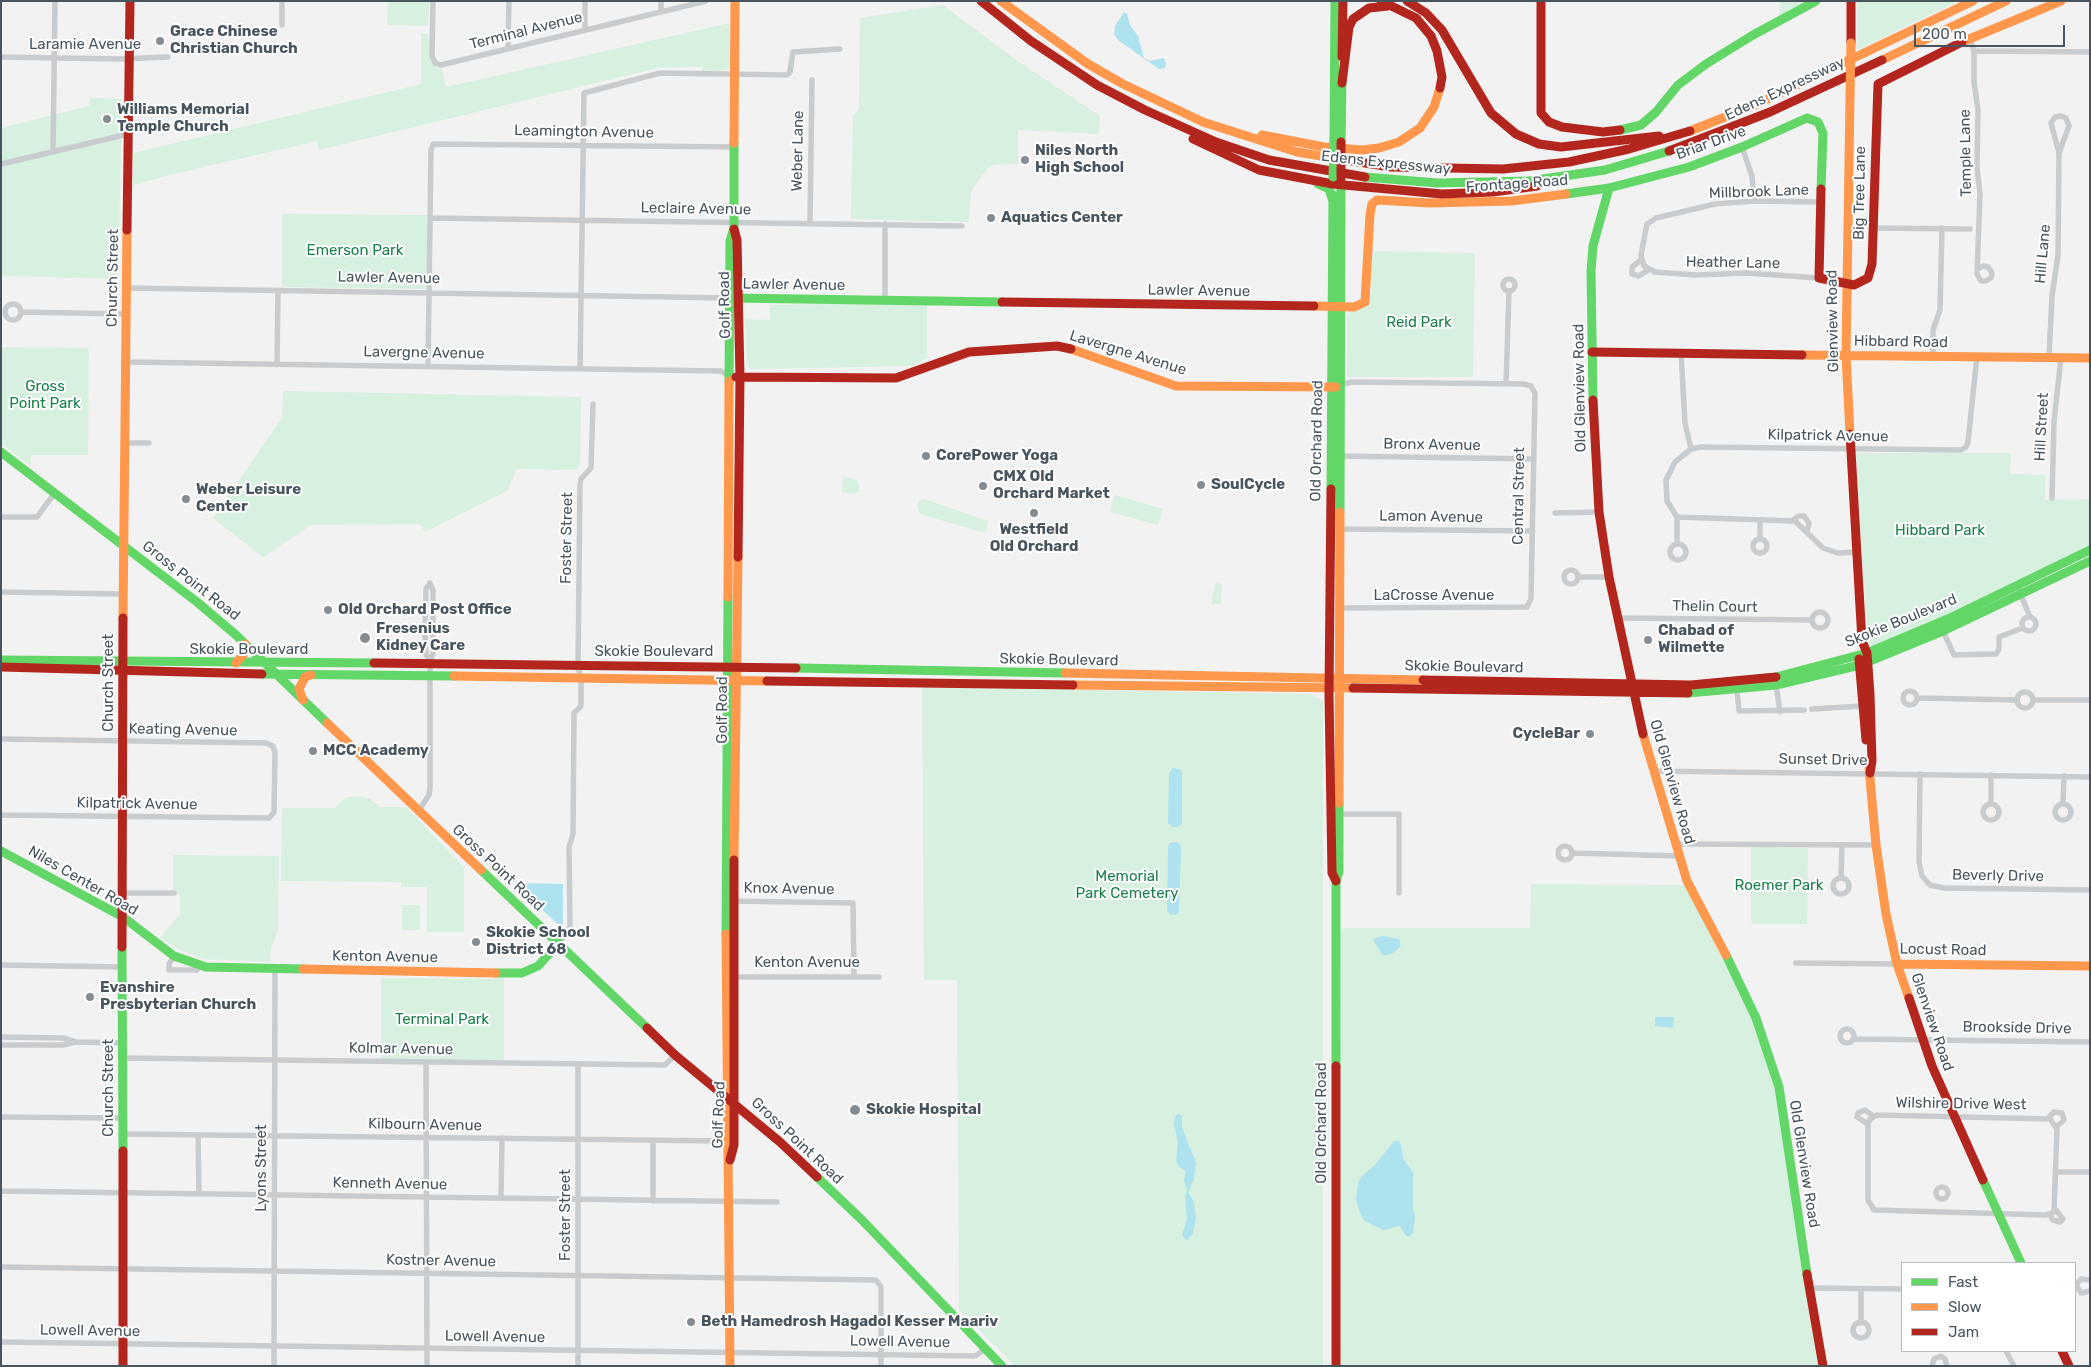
<!DOCTYPE html>
<style>
body{margin:0}
#map{position:relative;width:2091px;height:1367px;overflow:hidden;background:#f2f2f2;font-family:Rubik,sans-serif}
canvas{display:block}
.frame{position:absolute;inset:0;border:2px solid #49555e;pointer-events:none}
.legend{position:absolute;left:1901px;top:1262px;width:175px;height:90px;box-sizing:border-box;background:#fff;border:1px solid #b6bbbf;margin:0;padding:6px 9px;list-style:none;font-size:15px;color:#49555e}
.legend li{display:flex;align-items:center;gap:10px;height:25px}
.legend b{width:25px;border:1px solid #b6bbbf}
.scale{position:absolute;left:1914px;top:25px;width:151px;height:22px;box-sizing:border-box;border:2px solid #49555e;border-top:0;padding-left:6px;font-size:15px;line-height:18px;white-space:nowrap;color:#49555e;-webkit-text-stroke:4px #fff;paint-order:stroke}
</style>
<div id="map">
<canvas width="2091" height="1367"></canvas>
<div class="frame"></div>
<ul class="legend">
<li><b style="height:6px;background:#63d668"></b>Fast</li>
<li><b style="height:6px;background:#ff974d"></b>Slow</li>
<li><b style="height:6px;background:#b3261e"></b>Jam</li>
</ul>
<div class="scale">200 m</div>
</div>
<script>
const g = document.querySelector('canvas').getContext('2d');
g.lineJoin = 'round';
function fill(path, color) { g.fillStyle = color; g.fill(path, 'evenodd'); }
const shape = rows => new Path2D(rows.map(r => 'M' + r).join(''));
function trace(path, color, width, dash) { g.strokeStyle = color; g.lineWidth = width; g.lineCap = dash ? 'butt' : 'round'; g.setLineDash(dash || []); g.stroke(path); }
function write(font, color, halo, rows, align = 'center') {
  g.font = font + ' Rubik,sans-serif'; g.lineWidth = 4; g.setLineDash([]); g.textBaseline = 'middle'; g.strokeStyle = halo; g.fillStyle = color; for (const [text, x, y, turn = 0] of rows) {
    g.save(); g.translate(x, y); g.rotate((+turn || 0) * Math.PI / 180); g.textAlign = isNaN(turn) ? turn : align; if (halo) g.strokeText(text, 0, 0); g.fillText(text, 0, 0); g.restore();
  }
}
const green = shape([
 [388,1,429,1,428,26,387,25],
 [1780,1,1810,1,1779,18],
 [1857,1,1959,1,1857,50],
 [943,5,1016,60,1100,116,1099,134,1018,130,1018,164,994,165,987,169,971,191,969,222,851,219,853,115,859,109,860,18],
 [730,23,730,66,727,70,702,71,702,67,658,68,319,150,317,141,169,175,133,185,134,153,421,84,421,33,431,35,431,61,442,70,446,87],
 [90,98,122,99,118,279,1,276,1,128,89,106],
 [282,214,428,215,426,289,282,287],
 [1375,251,1475,253,1473,377,1347,377,1347,316,1351,311,1369,302,1372,292,1372,257],
 [927,303,927,358,913,366,751,369,747,365,745,319,770,320,770,305],
 [1,347,89,348,88,455,31,455,31,466,1,444],
 [283,391,581,397,580,463,578,470,517,469,507,491,425,532,420,524,311,525,263,557,213,518,282,418],
 [1856,453,2011,453,2010,474,2045,475,2045,500,2090,499,2090,547,1927,625,1872,647,1868,643],
 [843,476,857,480,859,485,859,491,854,494,842,492],
 [1115,495,1163,509,1158,525,1110,512],
 [924,499,988,521,985,533,920,514,917,506,919,501],
 [1215,583,1222,584,1221,604,1211,605],
 [922,687,1310,694,1323,701,1323,1366,1015,1366,959,1310,957,980,924,980],
 [357,796,370,799,379,807,406,807,464,867,464,932,427,932,427,887,401,887,401,882,281,881,282,808,335,808,345,798],
 [1751,847,1808,848,1807,924,1751,924],
 [173,855,279,856,278,931,271,948,270,962,203,959,180,950,160,938,180,914,180,895,173,890],
 [1531,884,1686,885,1756,1026,1777,1094,1801,1265,1819,1366,1340,1366,1341,931,1345,928,1530,928],
 [402,905,420,905,420,930,402,930],
 [381,978,504,979,504,1062,381,1060]
]);
const water = shape([
 [1124,12,1127,14,1130,25,1138,36,1144,58,1150,61,1164,58,1166,64,1165,68,1159,69,1118,40,1114,34,1115,26],
 [1173,768,1179,769,1182,771,1182,823,1180,826,1172,827,1168,823,1169,773],
 [1177,842,1181,846,1179,910,1178,914,1171,915,1167,911,1168,847,1170,843],
 [513,883,563,884,563,929],
 [1383,936,1399,939,1401,946,1393,953,1383,956,1373,939],
 [1655,1017,1674,1017,1673,1028,1655,1026],
 [1179,1114,1182,1116,1182,1127,1196,1163,1194,1179,1188,1192,1194,1202,1196,1218,1193,1233,1187,1241,1182,1235,1187,1220,1185,1196,1187,1190,1184,1181,1186,1171,1179,1167,1176,1161,1178,1142,1174,1125,1175,1116],
 [1395,1140,1400,1142,1404,1160,1413,1172,1413,1208,1415,1216,1413,1233,1409,1237,1406,1236,1400,1226,1383,1230,1365,1221,1361,1216,1356,1200,1358,1183,1362,1176,1375,1165]
]);
const street = shape([
 [433,1,432,56,435,63,441,65,706,1],
 [585,1,585,29],
 [661,11,661,1],
 [282,25,282,1],
 [1970,38,1974,51,1974,82,1978,110,1977,167,1980,194,1977,274,1981,281,1986,281,1991,278,1992,273,1988,267,1983,266,1978,269],
 [508,47,509,1],
 [1974,51,2090,52],
 [1,57,119,59,168,57],
 [1742,147,1752,176,1754,201],
 [53,152,55,1],
 [1,164,128,134],
 [431,218,962,226],
 [810,223,812,80],
 [885,224,885,300],
 [1873,228,1970,229],
 [1641,260,1632,267,1632,274,1639,276,1648,270],
 [1819,278,1747,273,1695,275,1655,272,1644,266,1641,255,1647,224,1656,218,1715,204,1754,201,1821,202],
 '1503 285a6 6 0 1 1 12 0a6 6 0 1 1-12 0Z',
 [127,288,730,298],
 '5 312a8 8 0 1 1 16 0a8 8 0 1 1-16 0Z',
 [21,312,126,314],
 [1681,353,1685,423,1691,449],
 [1933,356,1933,330,1940,310,1942,228],
 [2049,357,2052,296,2058,255,2059,153,2069,126,2066,118,2061,116,2055,117,2051,123,2059,153],
 [126,362,721,371,730,377],
 [277,365,278,291],
 [428,367,431,150,433,144,734,147],
 [580,369,584,93,660,73,787,75,790,72,793,52,840,49],
 [1506,384,1509,291],
 [125,443,149,443],
 [1338,456,1534,459],
 [2052,498,2054,422,2061,357],
 [1555,513,1599,512],
 [1,517,37,517,54,494],
 [1677,517,1795,521,1823,548,1838,553,1857,552],
 [1760,520,1760,539],
 [1791,521,1799,516,1804,516,1809,523,1807,532],
 [1339,529,1533,531],
 '1753 546a7 7 0 1 1 14 0a7 7 0 1 1-14 0Z',
 [1677,544,1677,517,1667,501,1666,480,1675,462,1691,449,1701,447,1961,450,1966,447,1968,442,1977,356],
 '1670 552a8 8 0 1 1 16 0a8 8 0 1 1-16 0Z',
 '1564 577a7 7 0 1 1 14 0a7 7 0 1 1-14 0Z',
 [1579,577,1609,577],
 [430,583,426,589,425,634,426,655,430,660],
 [2017,585,2030,617],
 [1,592,123,594],
 [1340,608,1527,607,1531,599,1535,393,1531,386,1524,384,1351,382,1341,385],
 '1812 620a8 8 0 1 1 16 0a8 8 0 1 1-16 0Z',
 '2022 624a7 7 0 1 1 14 0a7 7 0 1 1-14 0Z',
 [1619,618,1812,620],
 [1939,622,1954,655,1996,654,1999,649,1999,637,2023,628],
 [1776,684,1780,712],
 [1737,691,1739,711,1804,710],
 '1903 698a7 7 0 1 1 14 0a7 7 0 1 1-14 0Z',
 '2017 700a8 8 0 1 1 16 0a8 8 0 1 1-16 0Z',
 [1917,698,2017,700],
 [2033,700,2090,700],
 [1812,709,1863,706],
 [1,739,266,743,273,746,275,753,274,812,269,818,1,815],
 [1654,771,2090,777],
 [1920,774,1919,862,1922,876,1930,885,1944,888,2090,890],
 [1991,804,1991,775],
 [2063,804,2064,776],
 '1983 812a8 8 0 1 1 16 0a8 8 0 1 1-16 0Z',
 '2055 812a8 8 0 1 1 16 0a8 8 0 1 1-16 0Z',
 [418,812,429,795,430,787,430,660,433,654,433,590,430,583],
 [1337,814,1399,814,1399,893],
 [1675,844,1876,845],
 '1558 853a7 7 0 1 1 14 0a7 7 0 1 1-14 0Z',
 [1573,853,1679,856],
 [1841,878,1842,845],
 '1833 886a8 8 0 1 1 16 0a8 8 0 1 1-16 0Z',
 [123,893,174,893],
 [732,901,853,903,854,977],
 [559,943,569,930,570,925,569,847,573,834,574,713,581,706,581,678,578,666,580,485,581,479,591,468,593,404],
 [174,956,169,964,169,970,197,970,199,965],
 [1796,963,1897,964],
 [1,965,123,967],
 [734,977,879,977],
 '1840 1036a7 7 0 1 1 14 0a7 7 0 1 1-14 0Z',
 [1,1037,63,1038,76,1042,123,1043],
 [1854,1039,2090,1042],
 [1,1045,63,1045,76,1042],
 [123,1058,665,1065,675,1055],
 [426,1062,427,1366],
 [578,1064,578,1366],
 [1877,1115,2050,1119,2057,1129,2054,1212,2046,1215,1874,1210,1868,1200,1868,1124,1870,1119,1877,1115],
 [1,1117,123,1118],
 [2048,1118,2054,1112,2062,1113,2064,1120,2056,1127],
 [1868,1124,1857,1117,1858,1113,1865,1110,1873,1116],
 [123,1134,726,1141],
 [198,1135,199,1194],
 [653,1140,653,1201],
 [2056,1172,2090,1172],
 '1936 1193a6 6 0 1 1 12 0a6 6 0 1 1-12 0Z',
 [1,1191,777,1202],
 [501,1198,502,1138],
 [2050,1215,2053,1220,2060,1222,2063,1219,2055,1209],
 [1,1267,876,1280,881,1287,881,1366],
 [2090,1280,2081,1279,2076,1285,2081,1293,2090,1291],
 [1809,1288,1902,1289],
 [1861,1289,1861,1323],
 '1853 1330a8 8 0 1 1 16 0a8 8 0 1 1-16 0Z',
 [1,1342,975,1356,986,1349],
 [2006,1351,2014,1366],
 [274,1366,275,969],
 [1932,1366,1934,1359,1941,1356,1945,1359,1947,1366]
]);
const fast = shape([
 [1620,130,1641,125,1656,112,1678,85,1706,64,1753,35,1816,1],
 [1334,139,1335,1],
 [1341,142,1342,77],
 [1365,177,1437,183,1529,181,1605,170,1669,151],
 [1318,184,1329,189,1333,201],
 [1566,194,1609,188,1689,167,1742,147,1807,118,1818,122,1823,133,1821,189],
 [730,298,1002,302],
 [729,381,730,241,734,228,734,143],
 [1593,400,1591,271,1593,246,1609,188],
 [1,452,197,602,236,635,327,723],
 [1331,489,1333,195],
 [1340,512,1341,179],
 [1,660,374,663],
 [796,668,1065,673],
 [262,674,454,676],
 [1776,677,1867,653,1948,619,2090,550],
 [1688,693,1776,685,1860,665,1943,631,2090,561],
 [1,851,123,917,174,956,206,967,303,969],
 [481,870,647,1028],
 [726,934,728,597],
 [122,947,123,1151],
 [1726,955,1756,1018,1779,1087,1807,1274],
 [496,973,522,973,538,966,559,943],
 [1336,1066,1336,881,1339,872,1339,803],
 [817,1177,863,1221,1002,1366],
 [1983,1180,2021,1263]
]);
const slow = shape([
 [1001,1,1088,64,1123,84,1203,122,1297,152,1327,157],
 [1962,42,2061,1],
 [1882,60,2006,1],
 [1850,96,1846,355,1850,434],
 [1690,131,1755,105,1973,1],
 [1262,135,1324,147,1362,150,1379,148,1399,142,1420,128,1434,107,1440,88],
 [734,143,735,1],
 [1314,306,1354,307,1365,302,1370,214,1372,204,1377,200,1429,203,1512,201,1566,194],
 [1071,349,1176,386,1336,387],
 [1802,355,2090,358],
 [728,597,729,381],
 [123,618,127,230],
 [236,663,243,655,245,644],
 [1065,673,1423,680],
 [454,676,767,681],
 [1073,685,1353,688],
 [303,700,299,689,305,677,311,675],
 [327,723,481,870],
 [1643,734,1687,881,1726,955],
 [1869,768,1876,845,1886,914,1897,964,1909,998],
 [1339,803,1340,512],
 [734,860,738,557],
 [726,934,730,1366],
 [1897,964,2090,966],
 [303,969,496,973]
]);
const jam = shape([
 [981,1,1031,41,1097,85,1145,110,1216,142,1269,160,1365,177],
 [1381,1,1416,18,1431,36,1437,51,1442,77,1440,88],
 [1407,1,1426,13,1442,30,1491,113,1516,134,1539,144,1561,147,1659,136],
 [1541,1,1541,113,1549,122,1562,127,1603,132,1620,130],
 [1851,1,1851,43],
 [1342,57,1343,1],
 [1342,83,1349,27,1353,19,1369,8,1388,6],
 [1193,139,1259,170,1333,184,1442,194,1493,192,1537,186],
 [1669,151,1770,112,1882,60],
 [1327,157,1391,167,1503,169,1569,162,1629,149,1690,131],
 [1821,189,1819,278,1854,285,1868,278,1872,264,1878,84,1962,42],
 [734,229,737,240,740,377,738,557],
 [127,230,130,1],
 [1002,302,1314,306],
 [1592,352,1802,355],
 [736,377,896,378,969,352,1057,346,1071,349],
 [1593,400,1599,512,1609,577,1643,734],
 [1850,434,1862,641,1867,653,1870,694,1872,761,1870,773],
 [1331,489,1329,695,1332,873,1336,881],
 [1859,659,1866,740],
 [374,663,796,668],
 [1,667,262,674],
 [1423,680,1691,685,1776,677],
 [767,681,1073,685],
 [1353,688,1688,693],
 [122,947,123,618],
 [1909,998,1932,1066,1983,1180],
 [647,1028,675,1055,780,1142,817,1177],
 [1336,1066,1336,1366],
 [123,1151,123,1366],
 [730,1160,734,1145,734,860],
 [1807,1274,1823,1366],
 [2062,1351,2069,1366]
]);
const fastBridge = shape([
 [1333,177,1334,139]
]);
const slowBridge = shape([
 [1850,96,1851,43]
]);
const jamBridge = shape([
 [1341,142,1341,178]
]);
const markers = [
 [160,41,5,"#848c92"],
 [107,119,5,"#848c92"],
 [1025,160,5,"#848c92"],
 [991,218,5,"#848c92"],
 [926,456,5,"#848c92"],
 [1201,485,5,"#848c92"],
 [983,486,5,"#848c92"],
 [186,499,5,"#848c92"],
 [1034,513,5,"#848c92"],
 [328,610,5,"#848c92"],
 [365,638,6,"#848c92"],
 [1648,640,5,"#848c92"],
 [1590,734,5,"#848c92"],
 [313,751,5,"#848c92"],
 [476,942,5,"#848c92"],
 [90,997,5,"#848c92"],
 [855,1110,6,"#848c92"],
 [691,1322,5,"#848c92"]
];
const streetNames = [
 ["Terminal Avenue",526,31,-14],
 ["Laramie Avenue",85,45],
 ["Edens Expressway",1785,89,-25],
 ["Leamington Avenue",584,132,1],
 ["Briar Drive",1711,143,-20],
 ["Weber Lane",798,151,-89],
 ["Temple Lane",1966,153,-91],
 ["Edens Expressway",1386,163,6],
 ["Frontage Road",1517,184,-4],
 ["Millbrook Lane",1759,192,-2],
 ["Big Tree Lane",1860,193,-89],
 ["Leclaire Avenue",696,209,1],
 ["Hill Lane",2043,254,-85],
 ["Heather Lane",1733,263,1],
 ["Church Street",113,278,-89],
 ["Lawler Avenue",389,278,1],
 ["Lawler Avenue",794,285,1],
 ["Lawler Avenue",1199,291,1],
 ["Golf Road",725,305,-91],
 ["Glenview Road",1833,321,-91],
 ["Hibbard Road",1901,342,1],
 ["Lavergne Avenue",424,353,1],
 ["Lavergne Avenue",1128,353,17],
 ["Old Glenview Road",1580,388,-91],
 ["Hill Street",2042,427,-87],
 ["Kilpatrick Avenue",1828,436,1],
 ["Old Orchard Road",1317,441,-89],
 ["Bronx Avenue",1432,445,1],
 ["Central Street",1519,496,-89],
 ["Lamon Avenue",1431,517,1],
 ["Foster Street",567,538,-89],
 ["Gross Point Road",191,581,38],
 ["LaCrosse Avenue",1434,596],
 ["Thelin Court",1715,607,1],
 ["Skokie Boulevard",1901,621,-22],
 ["Skokie Boulevard",249,650],
 ["Skokie Boulevard",654,652],
 ["Skokie Boulevard",1059,660,1],
 ["Skokie Boulevard",1464,667,1],
 ["Church Street",109,683,-90],
 ["Golf Road",723,710,-90],
 ["Keating Avenue",183,730,1],
 ["Sunset Drive",1823,760,1],
 ["Old Glenview Road",1672,782,74],
 ["Kilpatrick Avenue",137,804,1],
 ["Gross Point Road",498,868,43],
 ["Beverly Drive",1998,876,1],
 ["Niles Center Road",83,881,30],
 ["Knox Avenue",789,889,1],
 ["Locust Road",1943,950,1],
 ["Kenton Avenue",385,957,1],
 ["Kenton Avenue",807,963],
 ["Glenview Road",1932,1022,71],
 ["Brookside Drive",2017,1028,1],
 ["Kolmar Avenue",401,1049,1],
 ["Church Street",109,1088,-90],
 ["Wilshire Drive West",1961,1104,1],
 ["Golf Road",719,1115,-88],
 ["Old Orchard Road",1322,1123,-90],
 ["Kilbourn Avenue",425,1125,1],
 ["Gross Point Road",797,1141,43],
 ["Old Glenview Road",1804,1164,81],
 ["Lyons Street",262,1168,-90],
 ["Kenneth Avenue",390,1184,1],
 ["Foster Street",566,1215,-90],
 ["Kostner Avenue",441,1261,1],
 ["Lowell Avenue",90,1331,1],
 ["Lowell Avenue",495,1337,1],
 ["Lowell Avenue",900,1342,1]
];
const poiNames = [
 ["Grace Chinese",170,32],
 ["Christian Church",170,49],
 ["Williams Memorial",117,110],
 ["Temple Church",117,127],
 ["Niles North",1035,151],
 ["High School",1035,168],
 ["Aquatics Center",1001,218],
 ["CorePower Yoga",936,456],
 ["CMX Old",993,477],
 ["Orchard Market",993,494],
 ["SoulCycle",1211,485],
 ["Weber Leisure",196,490],
 ["Center",196,507],
 ["Westfield",1034,530,"center"],
 ["Old Orchard",1034,547,"center"],
 ["Old Orchard Post Office",338,610],
 ["Fresenius",376,629],
 ["Kidney Care",376,646],
 ["Chabad of",1658,631],
 ["Wilmette",1658,648],
 ["CycleBar",1580,734,"right"],
 ["MCC Academy",323,751],
 ["Skokie School",486,933],
 ["District 68",486,950],
 ["Evanshire",100,988],
 ["Presbyterian Church",100,1005],
 ["Skokie Hospital",866,1110],
 ["Beth Hamedrosh Hagadol Kesser Maariv",701,1322]
];
const parkNames = [
 ["Emerson Park",355,251],
 ["Reid Park",1419,323],
 ["Gross",45,387],
 ["Point Park",45,404],
 ["Hibbard Park",1940,531],
 ["Memorial",1127,877],
 ["Park Cemetery",1127,894],
 ["Roemer Park",1779,886],
 ["Terminal Park",442,1020]
];
fill(green, '#d7f0e0');
fill(water, '#ade2ee');
trace(street, '#c9ccce', 5.5);
trace(fast, '#63d668', 9);
trace(slow, '#ff974d', 9);
trace(jam, '#b3261e', 9);
trace(fastBridge, '#63d668', 9);
trace(slowBridge, '#ff974d', 9);
trace(jamBridge, '#b3261e', 9);
for (const [x, y, r, color] of markers) { const dot = new Path2D(); dot.arc(x, y, r, 0, 2 * Math.PI); g.fillStyle = color; g.fill(dot); trace(dot, '#fff', 2); }
write('15px', '#49555e', '#fff', streetNames);
write('bold 15px', '#49555e', '#fff', poiNames, 'left');
write('15px', '#18814a', '#fff', parkNames);
</script>
